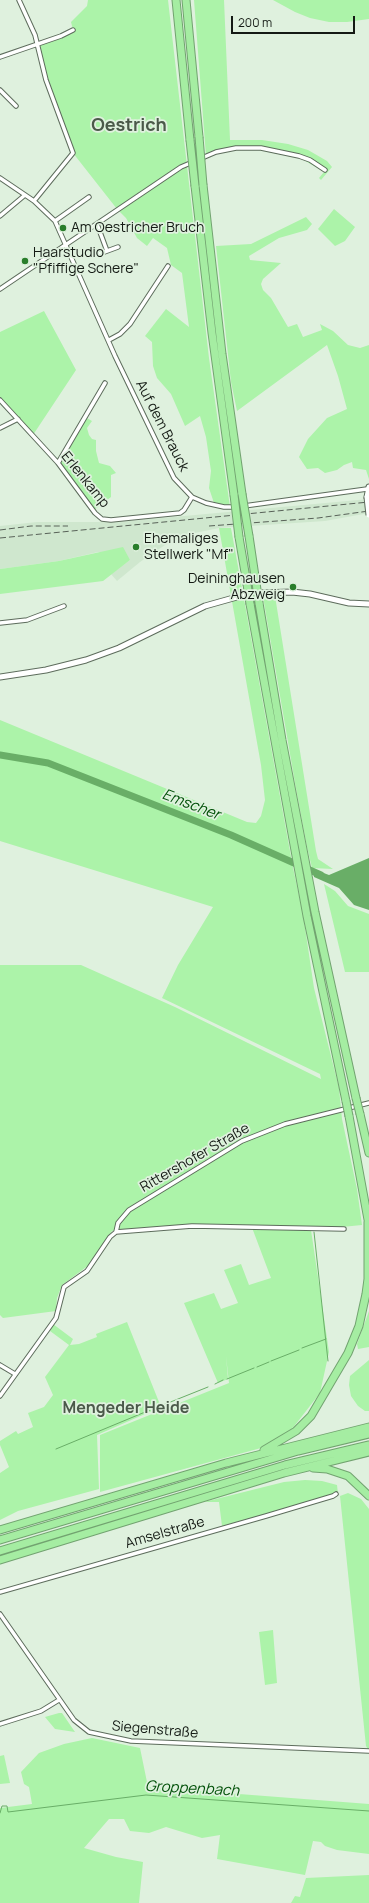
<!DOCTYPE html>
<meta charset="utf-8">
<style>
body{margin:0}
#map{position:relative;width:369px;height:1903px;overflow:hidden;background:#dff1de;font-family:Manrope,sans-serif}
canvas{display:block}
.scale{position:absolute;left:231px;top:16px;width:124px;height:18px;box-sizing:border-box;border:2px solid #141a14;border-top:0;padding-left:5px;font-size:12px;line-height:14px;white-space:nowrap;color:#141a14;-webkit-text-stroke:3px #dff1de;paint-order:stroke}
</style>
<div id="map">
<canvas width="369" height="1903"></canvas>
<div class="scale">200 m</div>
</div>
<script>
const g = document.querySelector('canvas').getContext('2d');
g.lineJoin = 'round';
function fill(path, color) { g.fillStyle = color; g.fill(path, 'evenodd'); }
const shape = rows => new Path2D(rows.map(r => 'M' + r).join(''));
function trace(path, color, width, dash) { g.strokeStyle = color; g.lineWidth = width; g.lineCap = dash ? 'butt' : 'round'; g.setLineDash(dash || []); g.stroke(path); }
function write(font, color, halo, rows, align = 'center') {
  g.font = font + ' Manrope,sans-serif'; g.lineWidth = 3.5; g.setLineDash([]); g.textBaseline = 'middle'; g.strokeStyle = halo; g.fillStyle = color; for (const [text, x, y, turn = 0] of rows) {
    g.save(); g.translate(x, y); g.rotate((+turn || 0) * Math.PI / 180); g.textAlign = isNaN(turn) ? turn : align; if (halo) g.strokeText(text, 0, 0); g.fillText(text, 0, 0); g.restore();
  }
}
const built = shape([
 [369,499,369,513,325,521,219,528,190,534,165,545,140,562,117,581,111,574,130,560,98,552,59,561,0,569,0,526,37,522,119,522]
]);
const green = shape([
 [88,0,168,0,209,358,230,507,215,506,209,488,211,471,206,437,200,416,185,426,171,394,157,378,153,366,152,342,145,336,166,309,189,327,182,273,171,265,167,248,153,238,147,246,137,238,126,218,117,209,73,153,46,79,37,44,73,30,71,22,87,6],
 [194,0,224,0,230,140,262,140,288,144,308,150,327,161,332,167,321,180,319,178,324,172,302,159,259,150,234,147,206,156],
 [273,0,369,0,369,19,347,22,329,22,310,18,295,12],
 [334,209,355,227,345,241,335,246,318,229],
 [306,217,312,224,307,230,279,238,249,256,250,260,281,263,263,279,261,284,263,290,271,298,288,327,297,324,303,337,322,330,320,324,333,331,348,345,360,348,369,345,369,479,366,470,353,468,352,462,344,465,337,470,325,473,318,468,307,469,299,457,308,439,327,418,347,409,338,376,327,345,237,411,231,382,216,246,251,244],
 [44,311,76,370,33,435,0,399,0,332],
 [85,417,92,421,87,428,89,435,92,439,96,440,96,451,99,463,110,466,116,473,111,475,111,497,94,510,58,463],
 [219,528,231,528,292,862,268,852,292,863,303,914,314,988,339,1088,342,1119,357,1189,362,1225,311,1230,329,1352,320,1393,292,1429,261,1448,100,1492,100,1435,229,1383,226,1356,228,1379,218,1383,184,1303,214,1293,221,1309,238,1303,224,1270,241,1264,249,1285,271,1278,251,1225,191,1224,112,1231,89,1265,62,1285,57,1298,56,1311,3,1318,0,1315,0,965,81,965,175,1007,321,1079,320,1074,162,998,178,965,213,907,0,841,0,720,247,822,256,823,261,816,265,800,261,765],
 [123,547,130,560,103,581,0,594,0,569,59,561],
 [275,596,316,851,318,859,333,869,312,868,307,847,295,783,263,597],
 [324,884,335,891,348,906,369,914,369,972,345,972],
 [369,1311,369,1347,358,1349,357,1344],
 [127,1322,161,1407,97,1435,99,1489,18,1511,0,1520,0,1473,9,1467,0,1445,0,1441,16,1431,18,1434,33,1427,28,1413,44,1407,53,1395,45,1377,69,1345,50,1331,53,1324,73,1339,70,1345,79,1344,97,1337,96,1334],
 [369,1360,369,1411,365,1411,358,1406,351,1396,349,1385,350,1376],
 [305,1480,322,1481,337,1485,338,1494,222,1526,219,1502,204,1502,284,1482],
 [348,1493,361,1499,369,1509,369,1751,366,1746,340,1496],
 [273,1630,277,1683,265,1685,259,1632],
 [59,1713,62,1713,75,1732,55,1729,45,1717],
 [92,1738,140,1748,148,1787,369,1804,369,1854,337,1850,325,1846,321,1842,313,1841,305,1875,217,1859,220,1835,202,1838,166,1827,149,1833,130,1831,124,1819,109,1819,84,1848,116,1857,143,1862,139,1903,0,1903,0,1808,32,1804,29,1787,24,1784,21,1772,39,1753,64,1744],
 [4,1755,10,1783,0,1784,0,1756],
 [369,1875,369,1903,291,1903,295,1896,300,1897,306,1878]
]);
const water = shape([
 [369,858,369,910,354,905,339,888,314,877,313,869,329,875]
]);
const stream = shape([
 [314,1232,328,1361],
 [302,1348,326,1339],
 [271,1361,299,1350],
 [257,1367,269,1362],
 [227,1379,254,1368],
 [215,1384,223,1380],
 [153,1409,208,1387],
 [56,1449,150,1410],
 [0,1813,2,1806,7,1806,8,1812,146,1795,369,1811]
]);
const river = shape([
 [0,755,48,763,231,835,321,875]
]);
const minor = shape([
 [19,0,35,35,46,80,73,153,34,201],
 [0,57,61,36,73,30],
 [0,90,16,106],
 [0,178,34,201,55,221,115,356,174,478,192,497,206,503,224,507,236,507],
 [0,216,25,195],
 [55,221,89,197],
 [97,224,107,251],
 [99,254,118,247],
 [0,289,181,167,216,152,236,148,261,148,299,156,310,160,325,170],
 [109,340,120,334,130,324,168,266],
 [0,400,58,463,95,513,102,519,111,520,180,513,184,510,192,497],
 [0,428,18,419],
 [58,463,105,383],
 [244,506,367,489],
 [0,623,27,620,64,606],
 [116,1232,118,1223,129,1210,242,1141,285,1124,369,1103],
 [0,1365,15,1374],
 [0,1396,56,1318,64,1287,87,1271,110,1237,116,1232,192,1226,344,1229],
 [0,1592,266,1516,333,1496,336,1494],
 [0,1614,74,1720,89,1732,131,1741,369,1751],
 [0,1724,41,1711,59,1700]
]);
const secondary = shape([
 [367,497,369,487],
 [0,677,46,670,86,660,119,648,205,606,237,597,258,593,292,592,310,594,349,603,369,604]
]);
const motorway = shape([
 [176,0,190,140],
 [186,0,199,137],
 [203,185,222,354,242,494],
 [195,186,212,333,234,495],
 [249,536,256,583],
 [239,537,247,584],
 [259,603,282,740,315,912,356,1098],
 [250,604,307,916,346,1101],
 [360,1114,369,1153],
 [349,1116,369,1225],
 [264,1450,296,1431,311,1416,348,1353,359,1326,366,1294,368,1279,368,1222],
 [313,1468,327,1469,348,1476,369,1496],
 [0,1530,226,1463,369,1427],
 [0,1540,298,1451,369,1434],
 [0,1551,285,1465,369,1445],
 [0,1560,284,1473,369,1452]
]);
const rail = shape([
 [209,526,318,518,369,511],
 [0,530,31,526,68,526],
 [0,538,369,502]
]);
const secondaryBridge = shape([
 [367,497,369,515]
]);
const motorwayBridge = shape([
 [199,137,203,185],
 [190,140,195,186],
 [242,494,249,536],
 [234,495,239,537],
 [256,583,259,603],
 [247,584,250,604],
 [356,1098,360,1114],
 [346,1101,349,1116]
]);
const markers = [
 [63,228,4,"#297e2b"],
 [25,261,4,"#297e2b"],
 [136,547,4,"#297e2b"],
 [293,587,4,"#297e2b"]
];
const poiNames = [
 ["Am Oestricher Bruch",71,228],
 ["Haarstudio",33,253],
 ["\"Pfiffige Schere\"",33,269],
 ["Ehemaliges",144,539],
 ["Stellwerk \"Mf\"",144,555],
 ["Deininghausen",285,579,"right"],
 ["Abzweig",285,595,"right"]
];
const streetNames = [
 ["Auf dem Brauck",162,426,63],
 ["Erlenkamp",85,480,51],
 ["Rittershofer Straße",195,1158,-30],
 ["Amselstraße",165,1533,-16],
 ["Siegenstraße",155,1730,5]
];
const waterNames = [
 ["Emscher",191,805,21],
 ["Groppenbach",192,1789,3]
];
const quarterNames = [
 ["Mengeder Heide",126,1409]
];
const districtNames = [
 ["Oestrich",129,126]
];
fill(built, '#cfe7ce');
fill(green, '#acf3a9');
fill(water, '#69ae67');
trace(stream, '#69ae67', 1);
trace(river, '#69ae67', 7);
trace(minor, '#5d6c5c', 5.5);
trace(secondary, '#5d6c5c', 7);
trace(motorway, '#72a370', 9);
trace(minor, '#fff', 3.5);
trace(secondary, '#fff', 5);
trace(motorway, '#a5eda2', 7);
trace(rail, '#586258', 1, [6, 3]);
trace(secondaryBridge, '#5d6c5c', 7, []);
trace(motorwayBridge, '#72a370', 9, []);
trace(secondaryBridge, '#fff', 5);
trace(motorwayBridge, '#a5eda2', 7);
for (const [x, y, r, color] of markers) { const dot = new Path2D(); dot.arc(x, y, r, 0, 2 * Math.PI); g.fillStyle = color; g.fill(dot); trace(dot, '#dff1de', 1.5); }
write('14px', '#141a14', '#dff1de', poiNames, 'left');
write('14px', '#141a14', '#dff1de', streetNames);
write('italic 15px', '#025109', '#dff1de', waterNames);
write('bold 16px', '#4a5949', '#dff1de', quarterNames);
write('bold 18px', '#4a5949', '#dff1de', districtNames);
</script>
